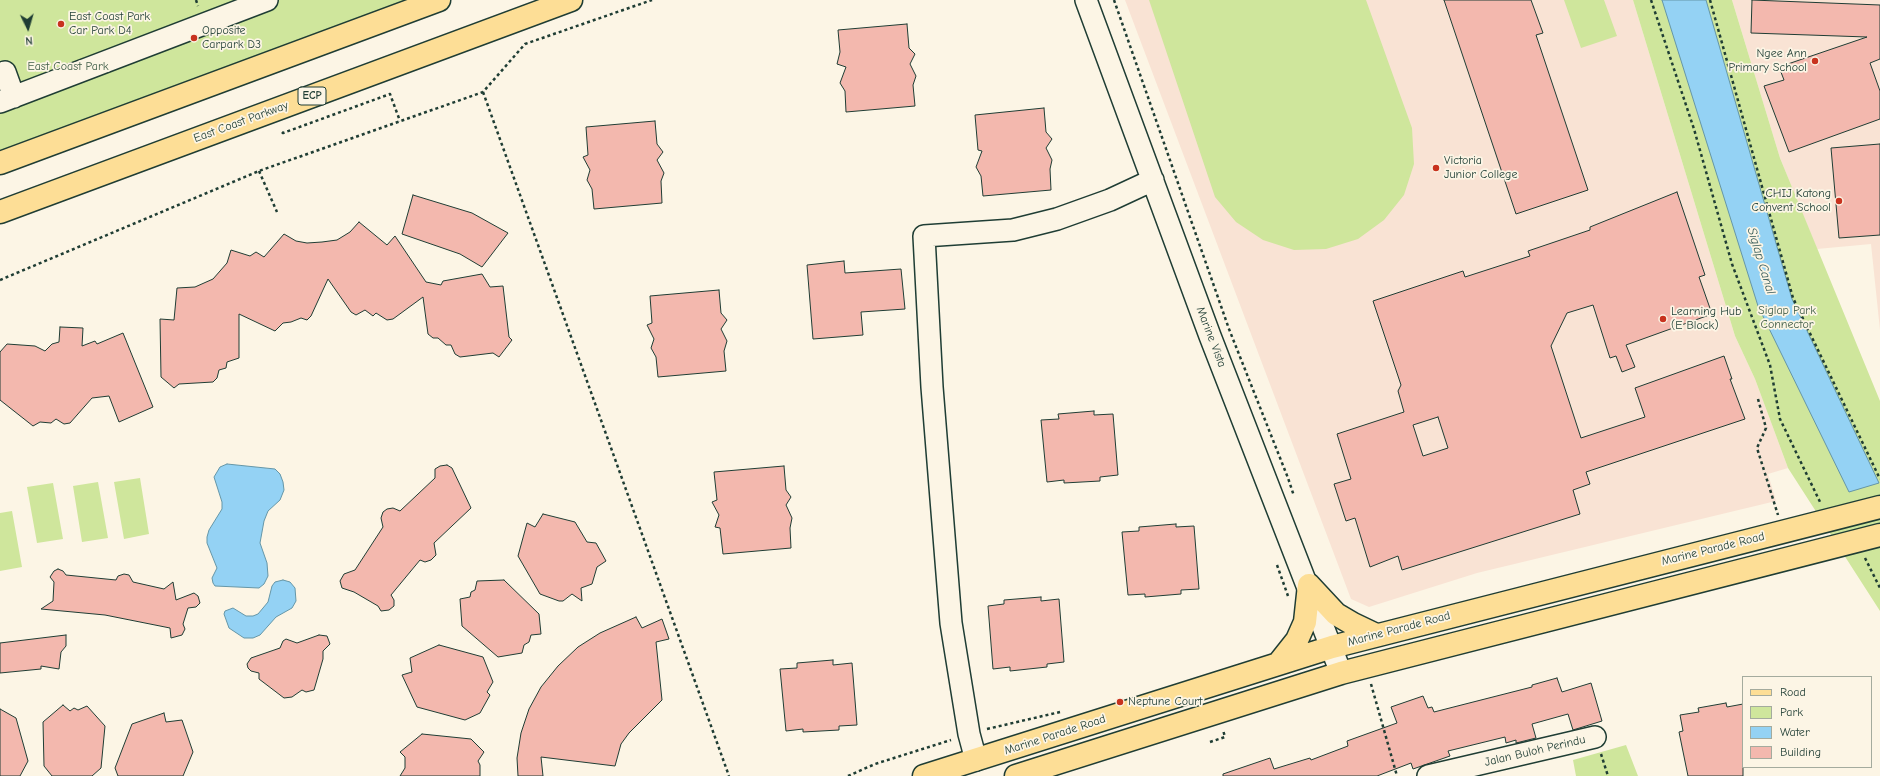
<!DOCTYPE html>
<style>
body{margin:0}
#map{position:relative;width:1880px;height:776px;overflow:hidden;background:#fcf5e5;font-family:"Comic Neue",sans-serif}
canvas{display:block}
.legend{position:absolute;left:1742px;top:676px;width:130px;height:92px;box-sizing:border-box;background:#fcf5e5;border:1px solid #a4ab9e;margin:0;padding:5px 7px;list-style:none;font-size:12px;color:#1f3d34}
.legend li{display:flex;align-items:center;gap:8px;height:20px}
.legend b{width:20px;border:1px solid #a4ab9e}
.north{position:absolute;left:8px;top:8px;width:40px;height:40px;-webkit-text-stroke:3px #fcf5e5;paint-order:stroke;rotate:175deg;font-size:11px;font-weight:700;line-height:16px;text-align:center;color:#1f3d34}
.north::after{content:'';display:block;margin:auto;width:14px;height:18px;background:#1f3d34;clip-path:polygon(50% 0,100% 100%,50% 72%,0 100%)}
</style>
<div id="map">
<canvas width="1880" height="776"></canvas>
<ul class="legend">
<li><b style="height:5px;background:#fdde96"></b>Road</li>
<li><b style="height:11px;background:#cfe69c"></b>Park</li>
<li><b style="height:11px;background:#94d2f4"></b>Water</li>
<li><b style="height:11px;background:#f3b8ae"></b>Building</li>
</ul>
<div class="north">N</div>
</div>
<script>
const g = document.querySelector('canvas').getContext('2d');
g.lineJoin = 'round';
function fill(path, color) { g.fillStyle = color; g.fill(path, 'evenodd'); }
const shape = rows => new Path2D(rows.map(r => 'M' + r).join(''));
function trace(path, color, width, dash) { g.strokeStyle = color; g.lineWidth = width; g.lineCap = dash ? 'butt' : 'round'; g.setLineDash(dash || []); g.stroke(path); }
function write(font, color, halo, rows, align = 'center') {
  g.font = font + ' "Comic Neue",sans-serif'; g.lineWidth = 3.5; g.setLineDash([]); g.textBaseline = 'middle'; g.strokeStyle = halo; g.fillStyle = color; for (const [text, x, y, turn = 0] of rows) {
    g.save(); g.translate(x, y); g.rotate((+turn || 0) * Math.PI / 180); g.textAlign = isNaN(turn) ? turn : align; if (halo) g.strokeText(text, 0, 0); g.fillText(text, 0, 0); g.restore();
  }
}
const built = shape([
 [1125,0,1633,0,1735,336,1755,379,1788,468,1768,474,1776,501,1477,573,1369,607,1351,599],
 [1732,0,1880,0,1880,330,1871,244,1817,249,1780,158]
]);
const green = shape([
 [0,0,438,0,0,163],
 [1149,0,1366,0,1412,128,1414,164,1404,195,1384,220,1358,239,1326,249,1294,250,1263,240,1236,222,1215,197],
 [1564,0,1604,0,1617,36,1581,48],
 [1633,0,1732,0,1780,158,1880,401,1880,611,1788,468,1755,379,1735,336],
 [140,478,149,534,124,539,114,482],
 [98,482,108,538,82,542,73,486],
 [53,483,63,539,37,543,27,487],
 [12,511,22,567,0,571,0,513],
 [1626,745,1638,776,1576,776,1573,760]
]);
const water = shape([
 [1662,0,1706,0,1792,299,1879,483,1849,492,1758,306,1662,0],
 [227,464,275,469,280,474,283,482,284,490,280,500,268,511,264,521,260,543,267,563,268,576,264,584,259,588,215,586,213,583,212,578,217,568,207,543,207,537,209,530,222,509,222,502,214,477,220,467,227,464],
 [283,580,290,582,295,588,296,601,292,608,276,617,260,635,253,638,244,638,229,628,224,614,225,611,233,608,246,616,253,616,258,614,268,602,272,586,275,582,283,580]
]);
const building = shape([
 [1444,0,1531,0,1543,33,1536,35,1588,190,1516,214,1444,0],
 [1752,0,1880,5,1880,59,1870,63,1880,91,1880,119,1789,152,1764,86,1784,80,1779,67,1867,37,1751,33,1752,0],
 [907,24,909,48,915,54,910,64,916,76,913,85,915,106,846,112,845,91,840,83,846,67,837,64,840,52,838,30,907,24],
 [1044,108,1046,132,1052,139,1046,148,1052,160,1050,169,1051,190,983,196,981,176,976,167,982,151,978,150,975,115,1044,108],
 [655,121,657,144,663,152,657,160,664,173,661,181,662,203,594,209,592,189,587,180,590,170,583,157,588,155,586,127,655,121],
 [1880,144,1880,235,1839,238,1831,148,1880,144],
 [1677,192,1705,275,1699,277,1712,314,1626,345,1635,367,1622,372,1616,356,1610,358,1593,305,1567,313,1551,346,1581,438,1645,417,1635,388,1724,356,1732,379,1730,379,1745,419,1586,472,1590,484,1573,490,1580,514,1402,570,1398,556,1370,567,1355,518,1346,521,1334,484,1351,479,1337,434,1404,412,1398,391,1401,385,1373,301,1463,271,1465,277,1530,256,1528,251,1590,230,1590,227,1677,192],
 [1438,417,1448,448,1423,456,1413,425,1438,417],
 [413,195,472,213,508,233,482,267,460,254,402,234,413,195],
 [359,222,387,245,395,236,426,282,441,285,443,281,482,274,490,287,503,286,509,337,512,340,499,357,493,353,460,357,455,354,451,345,446,345,438,338,433,338,428,334,423,297,393,319,387,320,376,313,373,316,365,310,356,315,351,312,328,279,311,316,307,320,301,318,291,322,283,323,275,331,239,314,239,358,227,362,226,368,219,370,217,378,213,382,179,384,174,388,161,377,160,319,174,320,177,288,195,287,213,279,227,263,231,250,250,256,256,252,264,257,284,234,296,241,307,243,322,242,337,240,350,232,359,222],
 [844,261,845,273,901,269,905,309,861,312,863,335,813,339,807,265,844,261],
 [719,290,721,313,727,320,721,329,727,341,724,351,726,371,658,377,656,357,651,348,654,339,647,325,652,323,650,296,719,290],
 [60,327,83,328,82,346,95,341,97,344,123,333,153,407,119,422,109,396,92,398,70,423,64,424,56,419,51,423,40,422,33,426,0,400,0,352,7,344,35,346,45,351,52,344,59,342,60,327],
 [1094,411,1094,415,1113,414,1118,475,1100,477,1100,481,1064,483,1064,480,1047,482,1041,420,1059,419,1058,414,1094,411],
 [447,465,452,468,471,508,434,543,436,555,431,560,425,562,420,560,391,595,394,600,394,606,389,610,381,611,378,606,354,592,342,588,340,581,344,574,355,570,383,527,381,518,383,512,387,509,393,508,400,511,435,478,435,469,440,466,447,465],
 [784,466,786,490,791,497,786,505,792,518,790,528,791,548,723,554,720,528,715,527,719,515,712,502,717,500,714,472,784,466],
 [543,514,575,522,587,542,596,543,606,561,597,567,592,584,581,588,582,601,572,594,563,601,559,601,540,594,518,556,527,523,535,527,543,514],
 [1176,524,1176,527,1194,526,1199,589,1181,590,1181,594,1145,597,1145,594,1128,595,1122,532,1139,531,1139,527,1176,524],
 [58,569,63,571,66,575,116,580,118,576,124,574,129,575,133,582,164,589,173,582,176,600,194,593,198,596,200,603,196,607,188,608,183,624,185,629,182,635,171,638,170,628,105,615,41,609,53,601,54,582,50,577,54,571,58,569],
 [504,580,539,614,541,634,531,635,529,642,524,645,522,653,498,657,462,626,460,599,470,597,471,592,475,590,477,581,504,580],
 [1041,597,1041,601,1059,599,1064,662,1047,664,1047,667,1010,671,1010,667,993,669,988,606,1004,604,1004,600,1041,597],
 [636,617,642,628,662,619,669,639,656,642,662,700,629,733,621,744,615,766,541,757,543,776,518,776,517,758,521,733,529,709,541,687,558,666,578,647,600,633,636,617],
 [66,635,66,646,61,652,59,669,41,666,41,669,0,673,0,643,66,635],
 [319,635,327,636,330,644,323,651,323,659,314,690,306,692,302,690,292,697,284,698,259,679,259,673,251,671,248,668,247,664,251,658,280,648,283,641,286,639,297,643,319,635],
 [439,645,483,657,493,682,487,692,490,695,480,713,465,720,417,707,402,675,412,672,410,658,439,645],
 [833,660,833,665,852,663,857,725,839,726,839,730,803,732,803,729,786,731,780,669,797,668,797,663,833,660],
 [1557,678,1562,692,1591,683,1602,721,1573,730,1568,714,1532,724,1536,738,1516,743,1516,740,1506,743,1505,737,1448,751,1450,756,1413,769,1411,763,1377,776,1223,776,1223,774,1270,758,1274,769,1310,758,1311,760,1348,746,1347,741,1397,723,1391,707,1423,696,1428,708,1432,707,1434,712,1532,687,1532,685,1557,678],
 [1726,703,1727,707,1743,704,1743,776,1688,776,1679,732,1683,731,1680,715,1699,712,1698,708,1726,703],
 [63,705,70,711,74,708,78,710,87,706,105,726,101,768,92,776,52,776,44,766,43,722,63,705],
 [0,709,16,718,28,761,20,776,0,776,0,709],
 [164,713,166,722,182,720,193,752,183,776,118,776,115,768,132,724,164,713],
 [422,734,471,739,484,752,478,761,480,765,480,776,400,776,405,768,405,757,400,752,422,734]
]);
const path = shape([
 [196,0,198,6],
 [1114,0,1229,329,1288,478,1294,496],
 [1651,0,1694,129,1732,264,1770,365,1780,419,1821,504],
 [1710,0,1793,298,1880,479],
 [483,92,729,776],
 [282,132,283,133,390,94,400,121],
 [259,171,277,212],
 [0,280,259,171,483,92,525,44,652,0],
 [1758,399,1766,428,1757,448,1778,515],
 [1865,558,1880,588],
 [1277,565,1288,596],
 [1371,684,1397,776],
 [987,729,1060,712],
 [1210,742,1225,737,1223,730],
 [1601,754,1608,776],
 [848,776,875,764,951,740]
]);
const minor = shape([
 [1086,0,1210,336,1341,673],
 [5,72,14,97],
 [0,102,267,0],
 [976,760,969,734,951,623,932,387,924,236,1013,230,1057,219,1110,200,1153,180],
 [1428,776,1595,737]
]);
const major = shape([
 [1309,585,1336,614,1353,624,1376,635],
 [1278,664,1297,640,1305,622,1309,585],
 [924,776,1332,647,1880,507],
 [1016,776,1341,673,1880,535]
]);
const highway = shape([
 [0,163,439,0],
 [0,212,571,0]
]);
const markers = [
 [61,24,4,"#c8321e"],
 [194,38,4,"#c8321e"],
 [1815,61,4,"#c8321e"],
 [1436,168,4,"#c8321e"],
 [1839,201,4,"#c8321e"],
 [1663,319,4,"#c8321e"],
 [1120,702,4,"#c8321e"]
];
const shields = [
 [312,96,28]
];
const shieldNames = [
 ["ECP",312,96]
];
const poiNames = [
 ["East Coast Park",69,17],
 ["Car Park D4",69,31],
 ["Opposite",202,31],
 ["Carpark D3",202,45],
 ["Ngee Ann",1807,54,"right"],
 ["Primary School",1807,68,"right"],
 ["Victoria",1444,161],
 ["Junior College",1444,175],
 ["CHIJ Katong",1831,194,"right"],
 ["Convent School",1831,208,"right"],
 ["Learning Hub",1671,312],
 ["(E Block)",1671,326],
 ["Neptune Court",1128,702]
];
const parkNames = [
 ["East Coast Park",68,67],
 ["Siglap Park",1787,311],
 ["Connector",1787,325]
];
const streetNames = [
 ["East Coast Parkway",241,122,-20],
 ["Marine Vista",1211,337,69],
 ["Marine Parade Road",1713,549,-14],
 ["Marine Parade Road",1399,629,-15],
 ["Marine Parade Road",1055,735,-18],
 ["Jalan Buloh Perindu",1535,751,-13]
];
const waterNames = [
 ["Siglap Canal",1761,261,73]
];
fill(built, '#f9e3d4');
fill(green, '#cfe69c');
fill(water, '#94d2f4');
trace(water, '#6596a7', 1);
fill(building, '#f3b8ae');
trace(building, '#1f3d34', 1);
trace(minor, '#1f3d34', 24);
trace(major, '#1f3d34', 25);
trace(highway, '#1f3d34', 25);
trace(path, '#1f3d34', 2.5, [3, 3]);
trace(minor, '#fcf5e5', 21);
trace(major, '#fdde96', 22);
trace(highway, '#fdde96', 22);
for (const [x, y, r, color] of markers) { const dot = new Path2D(); dot.arc(x, y, r, 0, 2 * Math.PI); g.fillStyle = color; g.fill(dot); trace(dot, '#fcf5e5', 1.5); }
for (const [x, y, w] of shields) { const box = new Path2D(); box.roundRect(x - w / 2, y - 9, w, 18, 3); g.fillStyle = '#fcf5e5'; g.fill(box); trace(box, '#1f3d34', 1); }
write('bold 11px', '#1f3d34', null, shieldNames);
write('12px', '#1f3d34', '#fcf5e5', poiNames, 'left');
write('12px', '#425f49', '#fcf5e5', parkNames);
write('12px', '#1f3d34', '#fcf5e5', streetNames);
write('italic 13px', '#365b5a', '#fcf5e5', waterNames);
</script>
